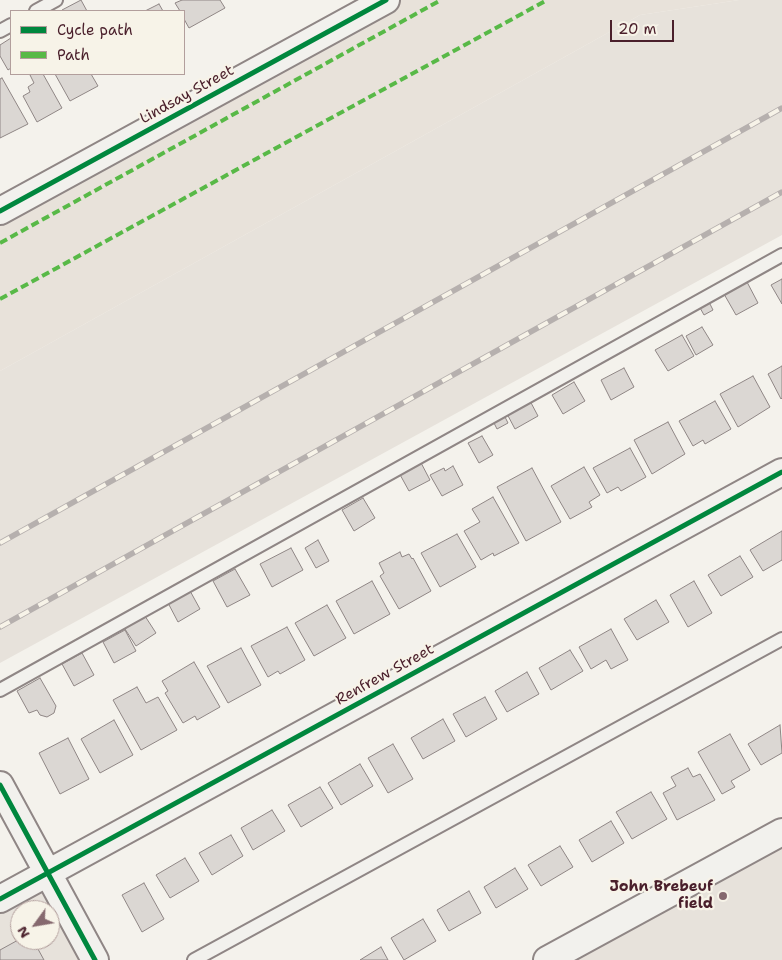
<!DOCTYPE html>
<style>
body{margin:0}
#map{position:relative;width:782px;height:960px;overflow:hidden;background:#f4f2ec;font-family:"Shantell Sans",sans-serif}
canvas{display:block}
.legend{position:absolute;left:10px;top:10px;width:175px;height:65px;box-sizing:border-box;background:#f7f3e8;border:1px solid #b29e9c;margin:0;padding:6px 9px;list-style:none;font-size:15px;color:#4a1f2b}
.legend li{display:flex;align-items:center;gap:10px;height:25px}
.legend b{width:25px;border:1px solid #b29e9c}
.north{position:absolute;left:10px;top:900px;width:50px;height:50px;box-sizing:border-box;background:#f7f3e8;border:1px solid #b29e9c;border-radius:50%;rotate:238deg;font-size:14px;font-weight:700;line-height:20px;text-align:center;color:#4a1f2b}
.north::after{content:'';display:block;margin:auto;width:18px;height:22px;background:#86696f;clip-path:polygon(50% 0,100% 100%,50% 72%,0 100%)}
.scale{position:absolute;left:610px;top:20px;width:64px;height:22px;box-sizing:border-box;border:2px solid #4a1f2b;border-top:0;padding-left:6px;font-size:15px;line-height:18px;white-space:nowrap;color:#4a1f2b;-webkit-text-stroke:4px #f7f3e8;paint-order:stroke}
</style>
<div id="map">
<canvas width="782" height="960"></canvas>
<ul class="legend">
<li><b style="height:6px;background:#00873e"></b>Cycle path</li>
<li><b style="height:6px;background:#58b947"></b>Path</li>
</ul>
<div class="north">N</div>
<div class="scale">20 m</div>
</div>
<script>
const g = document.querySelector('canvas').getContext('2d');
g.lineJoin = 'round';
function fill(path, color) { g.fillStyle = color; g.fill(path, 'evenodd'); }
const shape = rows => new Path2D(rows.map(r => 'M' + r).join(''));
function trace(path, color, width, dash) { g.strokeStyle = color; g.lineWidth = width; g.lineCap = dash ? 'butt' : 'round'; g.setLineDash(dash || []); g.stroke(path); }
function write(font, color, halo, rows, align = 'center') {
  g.font = font + ' "Shantell Sans",sans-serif'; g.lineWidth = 4.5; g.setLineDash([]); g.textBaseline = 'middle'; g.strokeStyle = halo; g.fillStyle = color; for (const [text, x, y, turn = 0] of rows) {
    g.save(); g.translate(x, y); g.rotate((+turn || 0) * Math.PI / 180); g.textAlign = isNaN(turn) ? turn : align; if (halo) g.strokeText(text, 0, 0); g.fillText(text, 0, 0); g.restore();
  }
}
const built = shape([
 [739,0,782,0,782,235,0,663,0,371,640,15],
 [782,832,782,960,547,960],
 [48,873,95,960,0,960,0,899],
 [20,910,50,910,50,940,20,940]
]);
const green = shape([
 [386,0,739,0,640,15,0,371,0,211]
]);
const building = shape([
 [81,0,87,11,62,11,62,10,81,0],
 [182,0,220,0,225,8,189,28,184,19,184,11,180,11,175,3,182,0],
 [159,4,163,11,145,11,159,4],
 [11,38,11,68,8,70,0,56,0,45,11,38],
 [32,74,43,74,62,108,37,122,23,96,30,92,28,87,34,83,30,75,32,74],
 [55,74,91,74,98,86,70,101,55,74],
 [2,78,28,124,0,138,0,79,2,78],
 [782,279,782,304,771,285,782,279],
 [747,282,758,303,736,315,724,294,747,282],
 [708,300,713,310,704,315,699,306,708,300],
 [702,327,713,345,696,355,686,336,702,327],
 [682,335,694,356,668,371,655,350,682,335],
 [782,366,782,398,781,399,768,374,782,366],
 [624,368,634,387,611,400,601,380,624,368],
 [753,376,770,407,738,427,720,394,753,376],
 [574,382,585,401,563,414,552,395,574,382],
 [529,399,538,416,515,429,506,412,529,399],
 [715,401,731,429,705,444,703,440,693,446,679,421,715,401],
 [504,415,508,423,497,429,493,421,504,415],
 [668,422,685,454,652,474,634,440,668,422],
 [482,436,493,455,479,463,468,443,482,436],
 [630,448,646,477,621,491,618,487,607,493,593,468,630,448],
 [419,459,430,480,409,491,398,471,419,459],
 [453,466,463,485,442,496,430,475,444,468,445,471,453,466],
 [584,467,600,495,589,502,592,507,570,519,551,486,584,467],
 [532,468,561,522,526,541,497,487,532,468],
 [493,497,519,543,494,556,493,553,481,560,464,531,480,522,472,509,493,497],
 [363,498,375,518,354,531,342,510,363,498],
 [782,531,782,560,763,571,750,550,782,531],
 [457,534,476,567,440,587,421,553,457,534],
 [318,540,329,561,316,568,305,548,318,540],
 [291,548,303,570,272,587,260,564,291,548],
 [400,552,402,557,409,554,412,559,413,558,431,591,399,609,380,576,384,573,379,563,400,552],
 [740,556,753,577,721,596,708,575,740,556],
 [235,569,250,595,227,607,213,581,235,569],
 [372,581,390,614,354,634,336,601,372,581],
 [694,581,712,613,688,627,670,595,694,581],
 [189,589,200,609,178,622,167,601,189,589],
 [656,600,669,622,637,640,624,619,656,600],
 [327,605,346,638,314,656,295,623,327,605],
 [143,613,156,633,136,646,123,626,143,613],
 [287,627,305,660,280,674,278,671,268,677,251,646,287,627],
 [611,629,628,660,611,669,606,660,591,669,579,647,611,629],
 [125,630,136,651,114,663,103,642,125,630],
 [241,648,261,685,228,703,207,666,241,648],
 [570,650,583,671,551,690,539,668,570,650],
 [82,653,94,675,74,686,62,664,82,653],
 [194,662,220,707,197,720,195,716,183,723,165,693,168,691,162,681,194,662],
 [527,672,539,694,507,712,495,691,527,672],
 [40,678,56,706,54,713,47,717,40,715,37,710,29,713,17,691,40,678],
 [137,687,146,703,158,697,177,730,141,750,113,700,137,687],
 [485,697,497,719,466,737,453,714,485,697],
 [443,719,455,741,423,759,411,738,443,719],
 [114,720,133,755,100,773,81,739,114,720],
 [780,725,782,753,761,765,748,744,780,725],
 [730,734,750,770,731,781,735,787,722,794,698,752,730,734],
 [68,738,89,779,60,794,39,753,68,738],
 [393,744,413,779,388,793,368,758,393,744],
 [360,764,373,786,341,805,328,783,360,764],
 [688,768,693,777,700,774,715,800,677,820,663,793,676,786,671,777,688,768],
 [320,787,333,808,301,827,288,805,320,787],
 [651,792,667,819,632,839,616,812,651,792],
 [272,810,285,831,253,850,241,828,272,810],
 [611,821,624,843,592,862,579,840,611,821],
 [231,835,243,856,212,875,199,853,231,835],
 [560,846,573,867,541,886,528,865,560,846],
 [185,858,199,881,170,898,156,875,185,858],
 [515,868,528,889,496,908,484,887,515,868],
 [144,883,164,919,142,932,122,895,144,883],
 [469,891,481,913,449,931,437,910,469,891],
 [423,919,436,941,404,960,391,938,423,919],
 [20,939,33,940,44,960,0,960,0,950,20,939],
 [381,947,388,960,360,960,381,947]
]);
const service = shape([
 [36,11,56,0],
 [0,31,11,25],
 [0,690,782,255],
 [194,960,782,639]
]);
const minor = shape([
 [0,211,386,0],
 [0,785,95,960],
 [0,899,782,472],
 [547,960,782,832]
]);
const rail = shape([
 [0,543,782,108],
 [0,627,782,192]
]);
const quiet = shape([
 [0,243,441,0],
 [0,299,547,0]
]);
const cycleway = shape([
 [0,211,386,0],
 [0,785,95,960],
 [0,899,782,472]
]);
const markers = [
 [723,896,5,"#86696f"]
];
const streetNames = [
 ["Lindsay Street",187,95,-29],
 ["Renfrew Street",385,675,-29]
];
const poiNames = [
 ["John Brebeuf",713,887],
 ["field",713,904]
];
fill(built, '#e7e2db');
fill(green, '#e8e2da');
fill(building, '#dbd7d3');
trace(building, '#8f8685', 1);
trace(service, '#8f8685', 16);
trace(minor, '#8f8685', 30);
trace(service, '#f2f1ed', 12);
trace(minor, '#f2f1ed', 26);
trace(rail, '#b6b0ae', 5.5);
trace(rail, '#f7f3e8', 4, [11]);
trace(quiet, '#58b947', 4, [8, 4]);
trace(cycleway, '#00873e', 5);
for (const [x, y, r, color] of markers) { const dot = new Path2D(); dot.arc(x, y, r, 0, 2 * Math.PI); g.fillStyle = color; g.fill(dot); trace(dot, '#f7f3e8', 2); }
write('15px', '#4a1f2b', '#f7f3e8', streetNames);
write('bold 15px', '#4a1f2b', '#f7f3e8', poiNames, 'right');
</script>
